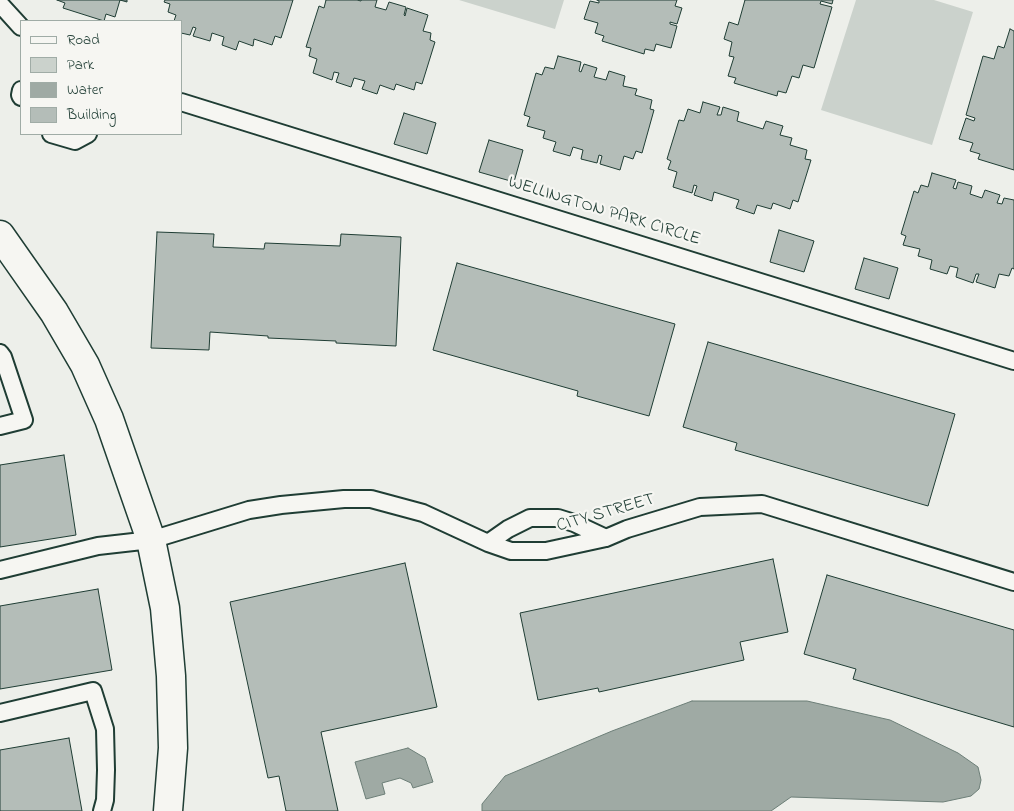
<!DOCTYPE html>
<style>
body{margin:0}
#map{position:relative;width:1014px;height:811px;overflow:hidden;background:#edefea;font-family:"Indie Flower",sans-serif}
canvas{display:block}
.legend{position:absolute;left:20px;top:20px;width:162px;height:115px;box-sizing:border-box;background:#f6f6f2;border:1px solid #a0aca6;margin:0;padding:6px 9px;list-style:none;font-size:15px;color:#1f3d34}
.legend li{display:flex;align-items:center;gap:10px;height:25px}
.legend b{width:25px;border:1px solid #a0aca6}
</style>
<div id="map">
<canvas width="1014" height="811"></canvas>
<ul class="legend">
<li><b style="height:6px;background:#f6f6f2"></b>Road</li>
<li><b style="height:14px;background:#cbd2cc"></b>Park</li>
<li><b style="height:14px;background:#9faaa4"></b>Water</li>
<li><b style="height:14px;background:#b4bdb8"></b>Building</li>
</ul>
</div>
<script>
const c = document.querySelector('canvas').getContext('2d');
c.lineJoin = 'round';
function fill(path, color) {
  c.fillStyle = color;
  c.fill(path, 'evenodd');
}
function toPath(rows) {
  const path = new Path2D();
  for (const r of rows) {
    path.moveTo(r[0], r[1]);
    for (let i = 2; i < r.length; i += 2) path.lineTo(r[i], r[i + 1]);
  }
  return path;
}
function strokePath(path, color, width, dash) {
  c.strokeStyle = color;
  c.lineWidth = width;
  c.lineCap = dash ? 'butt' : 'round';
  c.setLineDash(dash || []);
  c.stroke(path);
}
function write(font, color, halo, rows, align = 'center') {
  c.font = font + ' "Indie Flower",sans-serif';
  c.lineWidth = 4.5;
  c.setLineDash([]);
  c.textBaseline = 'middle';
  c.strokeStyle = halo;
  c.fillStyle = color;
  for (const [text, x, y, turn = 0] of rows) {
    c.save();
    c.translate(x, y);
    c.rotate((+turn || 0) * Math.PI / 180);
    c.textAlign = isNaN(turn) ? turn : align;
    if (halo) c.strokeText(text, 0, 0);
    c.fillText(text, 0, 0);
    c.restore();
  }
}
fill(toPath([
 [459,0,564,0,555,29],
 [856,0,934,0,973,12,932,145,821,110]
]), '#cbd2cc');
const water = toPath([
 [692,701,807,701,890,720,958,753,978,767,981,780,979,789,971,796,943,802,791,797,771,811,482,811,482,804,505,776,612,731,692,701],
 [408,748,425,758,433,782,413,788,411,783,400,778,382,783,385,794,366,799,355,762,408,748]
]);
fill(water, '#9faaa4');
strokePath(water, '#6c7e77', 1);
const building = toPath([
 [57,0,127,0,127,2,120,0,115,17,106,14,104,21,63,8,65,3,57,0],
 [165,0,293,0,281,38,275,36,272,45,254,39,253,46,239,41,236,50,222,45,224,37,212,33,210,41,193,36,196,28,193,27,190,35,181,33,181,21,174,21,176,15,168,12,170,4,164,2,165,0],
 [326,0,357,0,361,1,361,0,377,0,375,7,386,10,389,2,406,7,404,15,405,16,407,8,428,15,423,31,431,33,430,40,435,42,422,84,416,82,414,90,396,84,394,90,380,85,377,94,362,89,365,81,354,78,351,87,336,82,339,73,334,72,332,80,313,73,317,59,309,56,311,48,306,47,319,6,324,8,326,0],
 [597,0,677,0,675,6,682,8,677,24,670,22,670,24,677,26,671,48,656,44,654,51,645,49,644,54,602,41,604,36,595,33,598,23,584,19,590,1,599,3,599,1,597,0],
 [745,0,833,0,832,4,821,1,820,4,832,7,814,68,803,65,799,78,792,76,786,93,778,91,777,96,734,83,736,78,728,76,734,57,729,56,732,42,724,39,729,22,738,25,745,0],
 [1010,29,1014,31,1014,170,978,159,980,154,970,151,973,143,959,139,966,118,974,121,975,118,966,115,983,56,994,59,998,46,1004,48,1010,29],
 [558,56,581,62,579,71,581,72,584,64,597,68,594,77,606,80,609,71,625,76,623,86,637,89,635,95,652,100,650,109,654,110,642,153,636,151,633,159,624,156,620,170,600,164,602,156,599,155,597,163,581,159,583,150,573,147,570,156,553,151,556,142,543,138,545,131,527,126,530,117,524,115,536,73,542,75,545,67,554,69,558,56],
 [703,102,720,107,717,115,721,115,723,107,739,112,737,121,763,129,766,121,783,126,780,135,792,138,790,145,807,150,805,159,811,160,798,202,793,200,790,209,773,203,771,209,757,205,754,214,736,208,739,200,714,192,712,201,694,195,697,186,694,185,692,193,673,187,677,172,668,169,671,161,667,159,679,120,684,121,688,109,700,113,703,102],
 [404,113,436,123,427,154,394,144,404,113],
 [489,140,523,150,514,182,479,172,489,140],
 [932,173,956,180,953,188,956,189,958,182,972,186,970,194,982,198,985,190,1000,195,997,203,1002,204,1004,198,1014,200,1014,269,1012,268,1009,276,999,274,995,288,976,282,979,274,976,274,973,283,956,277,958,268,950,266,947,274,930,269,932,260,918,256,920,249,903,245,906,236,901,234,914,191,918,193,921,185,928,187,932,173],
 [779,230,814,241,804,272,770,262,779,230],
 [157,232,214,234,213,247,264,249,265,243,340,246,341,234,401,237,396,346,336,343,336,341,268,338,268,336,210,332,209,350,151,348,157,232],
 [864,258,898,268,889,299,855,289,864,258],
 [457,263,675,324,649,416,577,396,578,391,433,350,457,263],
 [708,342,955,414,928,506,735,450,737,443,683,427,708,342],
 [64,455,76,535,0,547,0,465,64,455],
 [773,559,788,632,740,642,744,660,599,692,598,688,538,700,520,613,773,559],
 [405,563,437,707,321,732,338,811,286,811,279,776,268,778,230,602,405,563],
 [827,575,1014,630,1014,727,853,679,856,669,804,654,827,575],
 [98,589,112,670,0,689,0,606,98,589],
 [69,738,82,811,0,811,0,750,69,738]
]);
fill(building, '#b4bdb8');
strokePath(building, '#1f3d34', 1);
const service = toPath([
 [0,4,21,27],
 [21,90,20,95,21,97],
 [181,102,1014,361],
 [51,134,75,141,88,134],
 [0,353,3,357,24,420,0,426],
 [488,543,508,529,530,518,558,518,574,523,606,538],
 [0,570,98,546,151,540,249,510,281,505,344,499,371,499,423,513,488,543,511,551,546,551,606,538,627,529,700,507,762,504,1014,582],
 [0,713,93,691,105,729,106,770,105,800,102,811]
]);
const minor = toPath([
 [0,235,54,312,85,365,109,419,151,540,165,608,171,676,173,748,168,811]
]);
strokePath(service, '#1f3d34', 20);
strokePath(minor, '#1f3d34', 31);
strokePath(service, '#f6f6f2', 16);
strokePath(minor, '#f6f6f2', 28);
write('18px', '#1f3d34', '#f6f6f2', [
 ["WELLINGTON PARK CIRCLE",604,212,17],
 ["CITY STREET",606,514,-16]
]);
</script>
